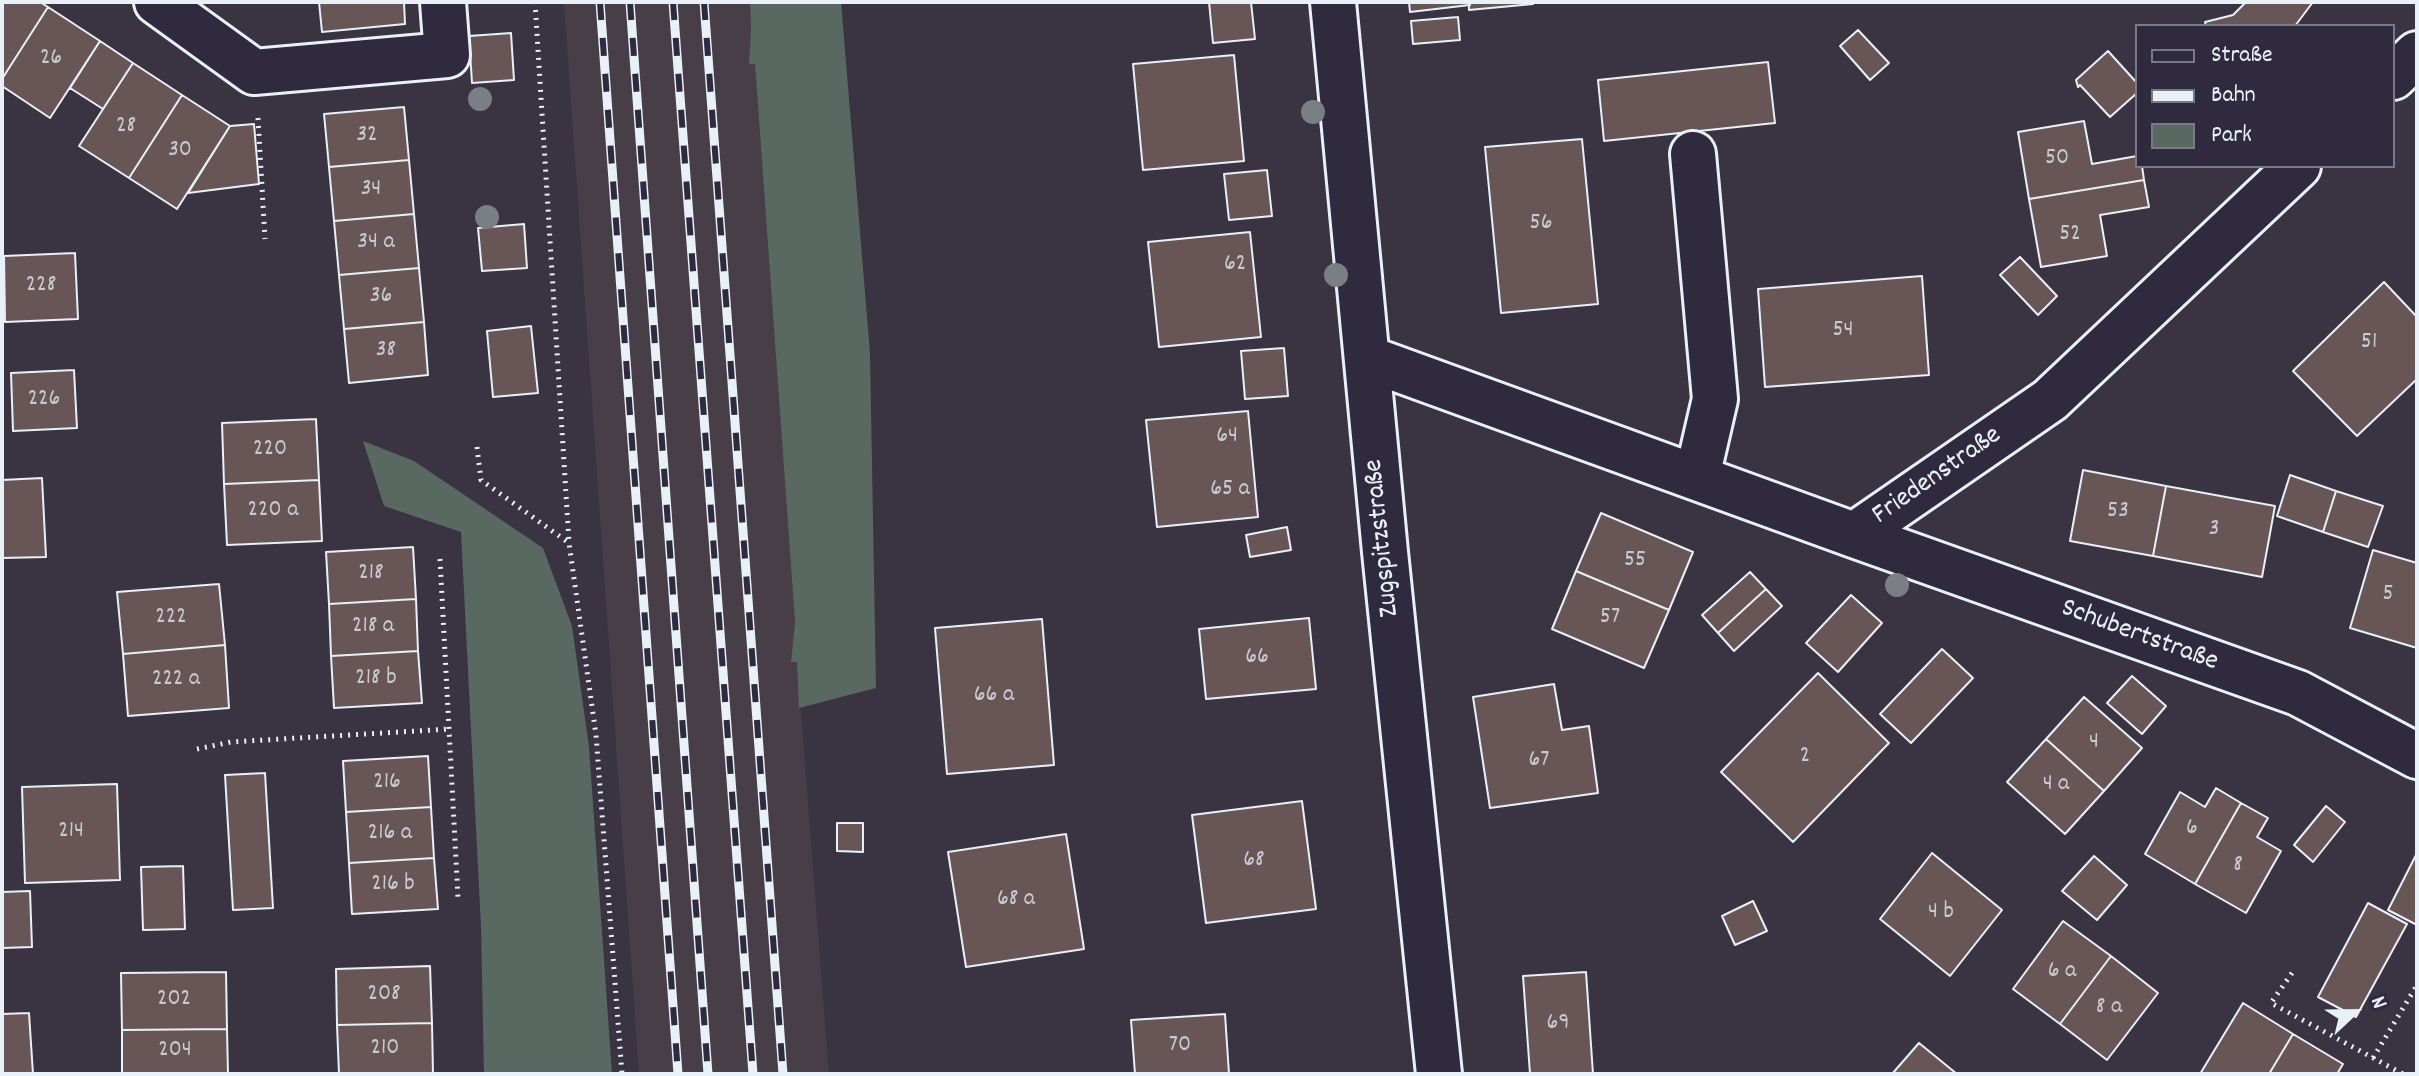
<!DOCTYPE html>
<meta charset="utf-8">
<style>
body{margin:0}
#map{position:relative;width:2419px;height:1076px;overflow:hidden;background:#3a3342;font-family:Dekko,sans-serif}
canvas{display:block}
.frame{position:absolute;inset:0;border:4px solid #e8f1f8;pointer-events:none}
.legend{position:absolute;left:2135px;top:24px;width:260px;height:144px;box-sizing:border-box;background:#2f2a3d;border:2px solid #797a88;margin:0;padding:10px 14px;list-style:none;font-size:24px;color:#e8f1f8}
.legend li{display:flex;align-items:center;gap:16px;height:40px}
.legend b{width:40px;border:2px solid #797a88}
.north{position:absolute;left:2315px;top:972px;width:80px;height:80px;-webkit-text-stroke:6px #2f2a3d;paint-order:stroke;rotate:68deg;font-size:22px;font-weight:700;line-height:32px;text-align:center;color:#e8f1f8}
.north::after{content:'';display:block;margin:auto;width:28px;height:36px;background:#e8f1f8;clip-path:polygon(50% 0,100% 100%,50% 72%,0 100%)}
</style>
<div id="map">
<canvas width="2419" height="1076"></canvas>
<div class="frame"></div>
<ul class="legend">
<li><b style="height:10px;background:#2f2a3d"></b>Straße</li>
<li><b style="height:10px;background:#e8f1f8"></b>Bahn</li>
<li><b style="height:22px;background:#596961"></b>Park</li>
</ul>
<div class="north">N</div>
</div>
<script>
const c = document.querySelector('canvas').getContext('2d');
c.lineJoin = 'round';
function fill(path, color) {
  c.fillStyle = color;
  c.fill(path, 'evenodd');
}
function toPath(rows) {
  const path = new Path2D();
  for (const r of rows) {
    path.moveTo(r[0], r[1]);
    for (let i = 2; i < r.length; i += 2) path.lineTo(r[i], r[i + 1]);
  }
  return path;
}
function strokePath(path, color, width, dash) {
  c.strokeStyle = color;
  c.lineWidth = width;
  c.lineCap = dash ? 'butt' : 'round';
  c.setLineDash(dash || []);
  c.stroke(path);
}
function write(font, color, halo, rows, align = 'center') {
  c.font = font + ' Dekko,sans-serif';
  c.lineWidth = 6;
  c.setLineDash([]);
  c.textBaseline = 'middle';
  c.strokeStyle = halo;
  c.fillStyle = color;
  for (const [text, x, y, turn = 0] of rows) {
    c.save();
    c.translate(x, y);
    c.rotate((+turn || 0) * Math.PI / 180);
    c.textAlign = isNaN(turn) ? turn : align;
    if (halo) c.strokeText(text, 0, 0);
    c.fillText(text, 0, 0);
    c.restore();
  }
}
fill(toPath([
 [564,2,750,2,751,28,749,64,755,64,795,622,791,662,797,662,829,1074,639,1074]
]), '#483e48');
fill(toPath([
 [750,2,841,2,870,353,876,688,799,708,797,662,791,662,795,622,755,64,749,64,751,28],
 [363,441,414,461,543,548,572,626,589,747,612,1074,484,1074,481,927,461,532,384,506]
]), '#596961');
const building = toPath([
 [2,2,40,2,48,7,2,79,2,2],
 [319,2,404,2,405,24,322,32,319,2],
 [1209,2,1251,2,1255,39,1213,43,1209,2],
 [1409,2,1469,2,1470,5,1410,12,1409,2],
 [1469,2,1533,2,1533,4,1469,10,1469,2],
 [2246,2,2313,2,2295,26,2206,26,2205,22,2233,15,2246,2],
 [48,7,100,41,50,118,2,86,2,79,48,7],
 [1458,17,1460,40,1413,44,1411,21,1458,17],
 [1858,30,1889,63,1870,80,1840,46,1858,30],
 [511,33,514,80,472,83,469,36,511,33],
 [100,41,133,63,103,109,70,88,100,41],
 [2108,51,2137,83,2137,93,2110,117,2080,85,2078,87,2076,80,2108,51],
 [1234,55,1244,161,1143,170,1133,64,1234,55],
 [1768,62,1775,123,1604,141,1598,80,1768,62],
 [133,63,182,95,129,178,79,146,133,63],
 [182,95,230,126,177,209,129,178,182,95],
 [404,107,409,160,329,167,324,114,404,107],
 [2084,121,2092,164,2137,156,2137,166,2142,166,2144,180,2029,199,2018,132,2084,121],
 [254,124,259,184,188,193,230,126,254,124],
 [1582,139,1598,304,1501,313,1485,147,1582,139],
 [409,160,414,214,334,221,329,167,409,160],
 [1267,170,1272,216,1229,220,1224,174,1267,170],
 [2144,180,2149,207,2100,215,2107,256,2041,267,2029,199,2144,180],
 [414,214,419,268,339,275,334,221,414,214],
 [524,224,527,268,482,271,478,228,524,224],
 [1250,232,1261,337,1159,347,1148,242,1250,232],
 [75,253,78,319,5,322,4,256,75,253],
 [2020,257,2057,296,2038,315,2000,275,2020,257],
 [419,268,424,322,344,329,339,275,419,268],
 [1922,276,1929,375,1765,387,1758,289,1922,276],
 [2384,282,2417,317,2417,379,2357,436,2293,371,2384,282],
 [424,322,428,375,349,383,344,329,424,322],
 [531,326,538,393,493,397,487,331,531,326],
 [1284,348,1288,396,1245,399,1241,351,1284,348],
 [74,370,77,428,13,431,11,373,74,370],
 [1248,411,1258,517,1157,527,1146,420,1248,411],
 [316,419,319,480,224,484,222,423,316,419],
 [2083,470,2166,486,2153,556,2070,541,2083,470],
 [2290,475,2336,491,2323,532,2277,516,2290,475],
 [42,478,46,557,2,558,2,480,42,478],
 [319,480,322,541,227,545,224,484,319,480],
 [2166,486,2275,506,2262,577,2153,556,2166,486],
 [2336,491,2383,506,2368,547,2323,532,2336,491],
 [1601,513,1693,552,1669,610,1576,571,1601,513],
 [1287,527,1291,550,1250,557,1246,535,1287,527],
 [413,547,416,599,329,604,326,552,413,547],
 [2373,550,2417,563,2417,648,2350,628,2373,550],
 [1576,571,1669,610,1644,668,1552,629,1576,571],
 [1750,572,1766,589,1718,633,1702,615,1750,572],
 [219,584,225,645,123,654,117,592,219,584],
 [1766,589,1782,606,1734,651,1718,633,1766,589],
 [1851,595,1882,623,1838,672,1806,643,1851,595],
 [416,599,418,651,331,656,329,604,416,599],
 [1309,618,1316,689,1206,699,1199,629,1309,618],
 [1042,619,1054,765,947,774,935,628,1042,619],
 [225,645,229,708,128,716,123,654,225,645],
 [1942,649,1973,678,1911,743,1880,714,1942,649],
 [418,651,422,703,334,708,331,656,418,651],
 [1818,673,1889,743,1793,842,1721,772,1818,673],
 [2132,676,2166,706,2142,734,2107,703,2132,676],
 [1554,684,1562,730,1589,726,1598,793,1490,808,1473,697,1554,684],
 [2084,697,2142,748,2104,791,2046,739,2084,697],
 [2046,739,2104,791,2065,834,2007,782,2046,739],
 [428,756,431,807,346,812,343,761,428,756],
 [265,773,273,908,233,910,225,775,265,773],
 [117,784,120,880,25,883,22,787,117,784],
 [2216,788,2241,803,2195,884,2145,854,2180,792,2205,807,2216,788],
 [1302,801,1316,909,1206,923,1192,815,1302,801],
 [2241,803,2268,818,2257,837,2281,851,2246,913,2195,884,2241,803],
 [2326,806,2345,822,2313,862,2294,845,2326,806],
 [431,807,434,858,349,863,346,812,431,807],
 [837,823,863,823,863,852,837,851,837,823],
 [1066,834,1084,949,966,967,948,852,1066,834],
 [1932,853,2002,910,1950,976,1880,919,1932,853],
 [2417,853,2417,925,2388,910,2417,853],
 [2094,856,2127,885,2097,920,2062,891,2094,856],
 [434,858,438,909,352,914,349,863,434,858],
 [183,866,185,929,143,930,141,867,183,866],
 [30,891,32,947,2,948,2,892,30,891],
 [1753,901,1767,931,1735,945,1722,916,1753,901],
 [2368,903,2407,924,2356,1017,2318,997,2368,903],
 [2063,921,2111,956,2060,1024,2013,989,2063,921],
 [2111,956,2158,993,2107,1060,2060,1024,2111,956],
 [430,966,432,1023,337,1025,336,969,430,966],
 [226,972,227,1029,122,1030,121,973,226,972],
 [1586,972,1593,1074,1530,1074,1523,976,1586,972],
 [2243,1003,2293,1034,2269,1074,2200,1074,2243,1003],
 [29,1013,33,1074,2,1074,2,1014,29,1013],
 [1225,1014,1229,1074,1135,1074,1131,1020,1225,1014],
 [432,1023,433,1074,339,1074,337,1025,432,1023],
 [227,1029,228,1074,122,1074,122,1030,227,1029],
 [2293,1034,2343,1064,2337,1074,2269,1074,2293,1034],
 [1919,1043,1957,1074,1892,1074,1919,1043]
]);
fill(building, '#685656');
strokePath(building, '#e8f1f8', 2);
const minor = toPath([
 [157,2,254,72,447,55,443,2],
 [1333,2,1385,552,1439,1074],
 [2393,77,2417,54],
 [1693,154,1715,399,1697,477],
 [1367,358,1854,535,2298,693,2417,756],
 [1854,535,2050,400,2298,166]
]);
strokePath(minor, '#e8f1f8', 50);
strokePath(toPath([
 [535,2,569,542],
 [258,118,265,239],
 [477,447,481,480,569,543,596,735,622,1074],
 [440,559,458,898],
 [197,749,231,742,450,729],
 [2292,973,2271,1003,2403,1074],
 [2373,1058,2417,985]
]), '#e8f1f8', 5, [2, 6]);
strokePath(minor, '#2f2a3d', 44);
const rail = toPath([
 [600,2,678,1074],
 [630,2,708,1074],
 [673,2,753,1074],
 [704,2,783,1074]
]);
strokePath(rail, '#e8f1f8', 9);
strokePath(rail, '#2f2a3d', 6, [18]);
c.fillStyle = '#7a7e85';
for (const [x, y] of [
 [480,99],
 [1313,112],
 [487,217],
 [1336,275],
 [1897,585]
]) {
  c.beginPath();
  c.arc(x, y, 12, 0, 2 * Math.PI);
  c.fill();
}
write('24px', '#c8cad0', null, [
 ["26",51,60],
 ["28",126,128],
 ["32",367,137],
 ["30",180,152],
 ["50",2057,160],
 ["34",371,191],
 ["56",1541,225],
 ["52",2070,236],
 ["34 a",376,244],
 ["62",1235,266],
 ["228",41,287],
 ["36",381,298],
 ["54",1843,332],
 ["51",2369,344],
 ["38",386,352],
 ["226",44,401],
 ["64",1227,438],
 ["220",270,451],
 ["65 a",1230,491],
 ["220 a",273,512],
 ["53",2118,513],
 ["3",2214,531],
 ["55",1635,562],
 ["218",371,575],
 ["5",2388,596],
 ["222",171,619],
 ["57",1610,619],
 ["218 a",373,628],
 ["66",1257,659],
 ["218 b",376,680],
 ["222 a",176,681],
 ["66 a",994,697],
 ["4",2094,744],
 ["2",1805,758],
 ["67",1539,762],
 ["216",387,784],
 ["4 a",2056,786],
 ["6",2192,830],
 ["214",71,833],
 ["216 a",390,835],
 ["68",1254,862],
 ["8",2238,867],
 ["216 b",393,886],
 ["68 a",1016,901],
 ["4 b",1941,914],
 ["6 a",2062,973],
 ["208",384,996],
 ["202",174,1001],
 ["8 a",2109,1009],
 ["69",1558,1025],
 ["70",1180,1047],
 ["210",385,1050],
 ["204",175,1052]
]);
write('28px', '#e8f1f8', '#2f2a3d', [
 ["Friedenstraße",1938,477,-35],
 ["Zugspitzstraße",1384,538,-96],
 ["Schubertstraße",2139,637,20]
]);
</script>
